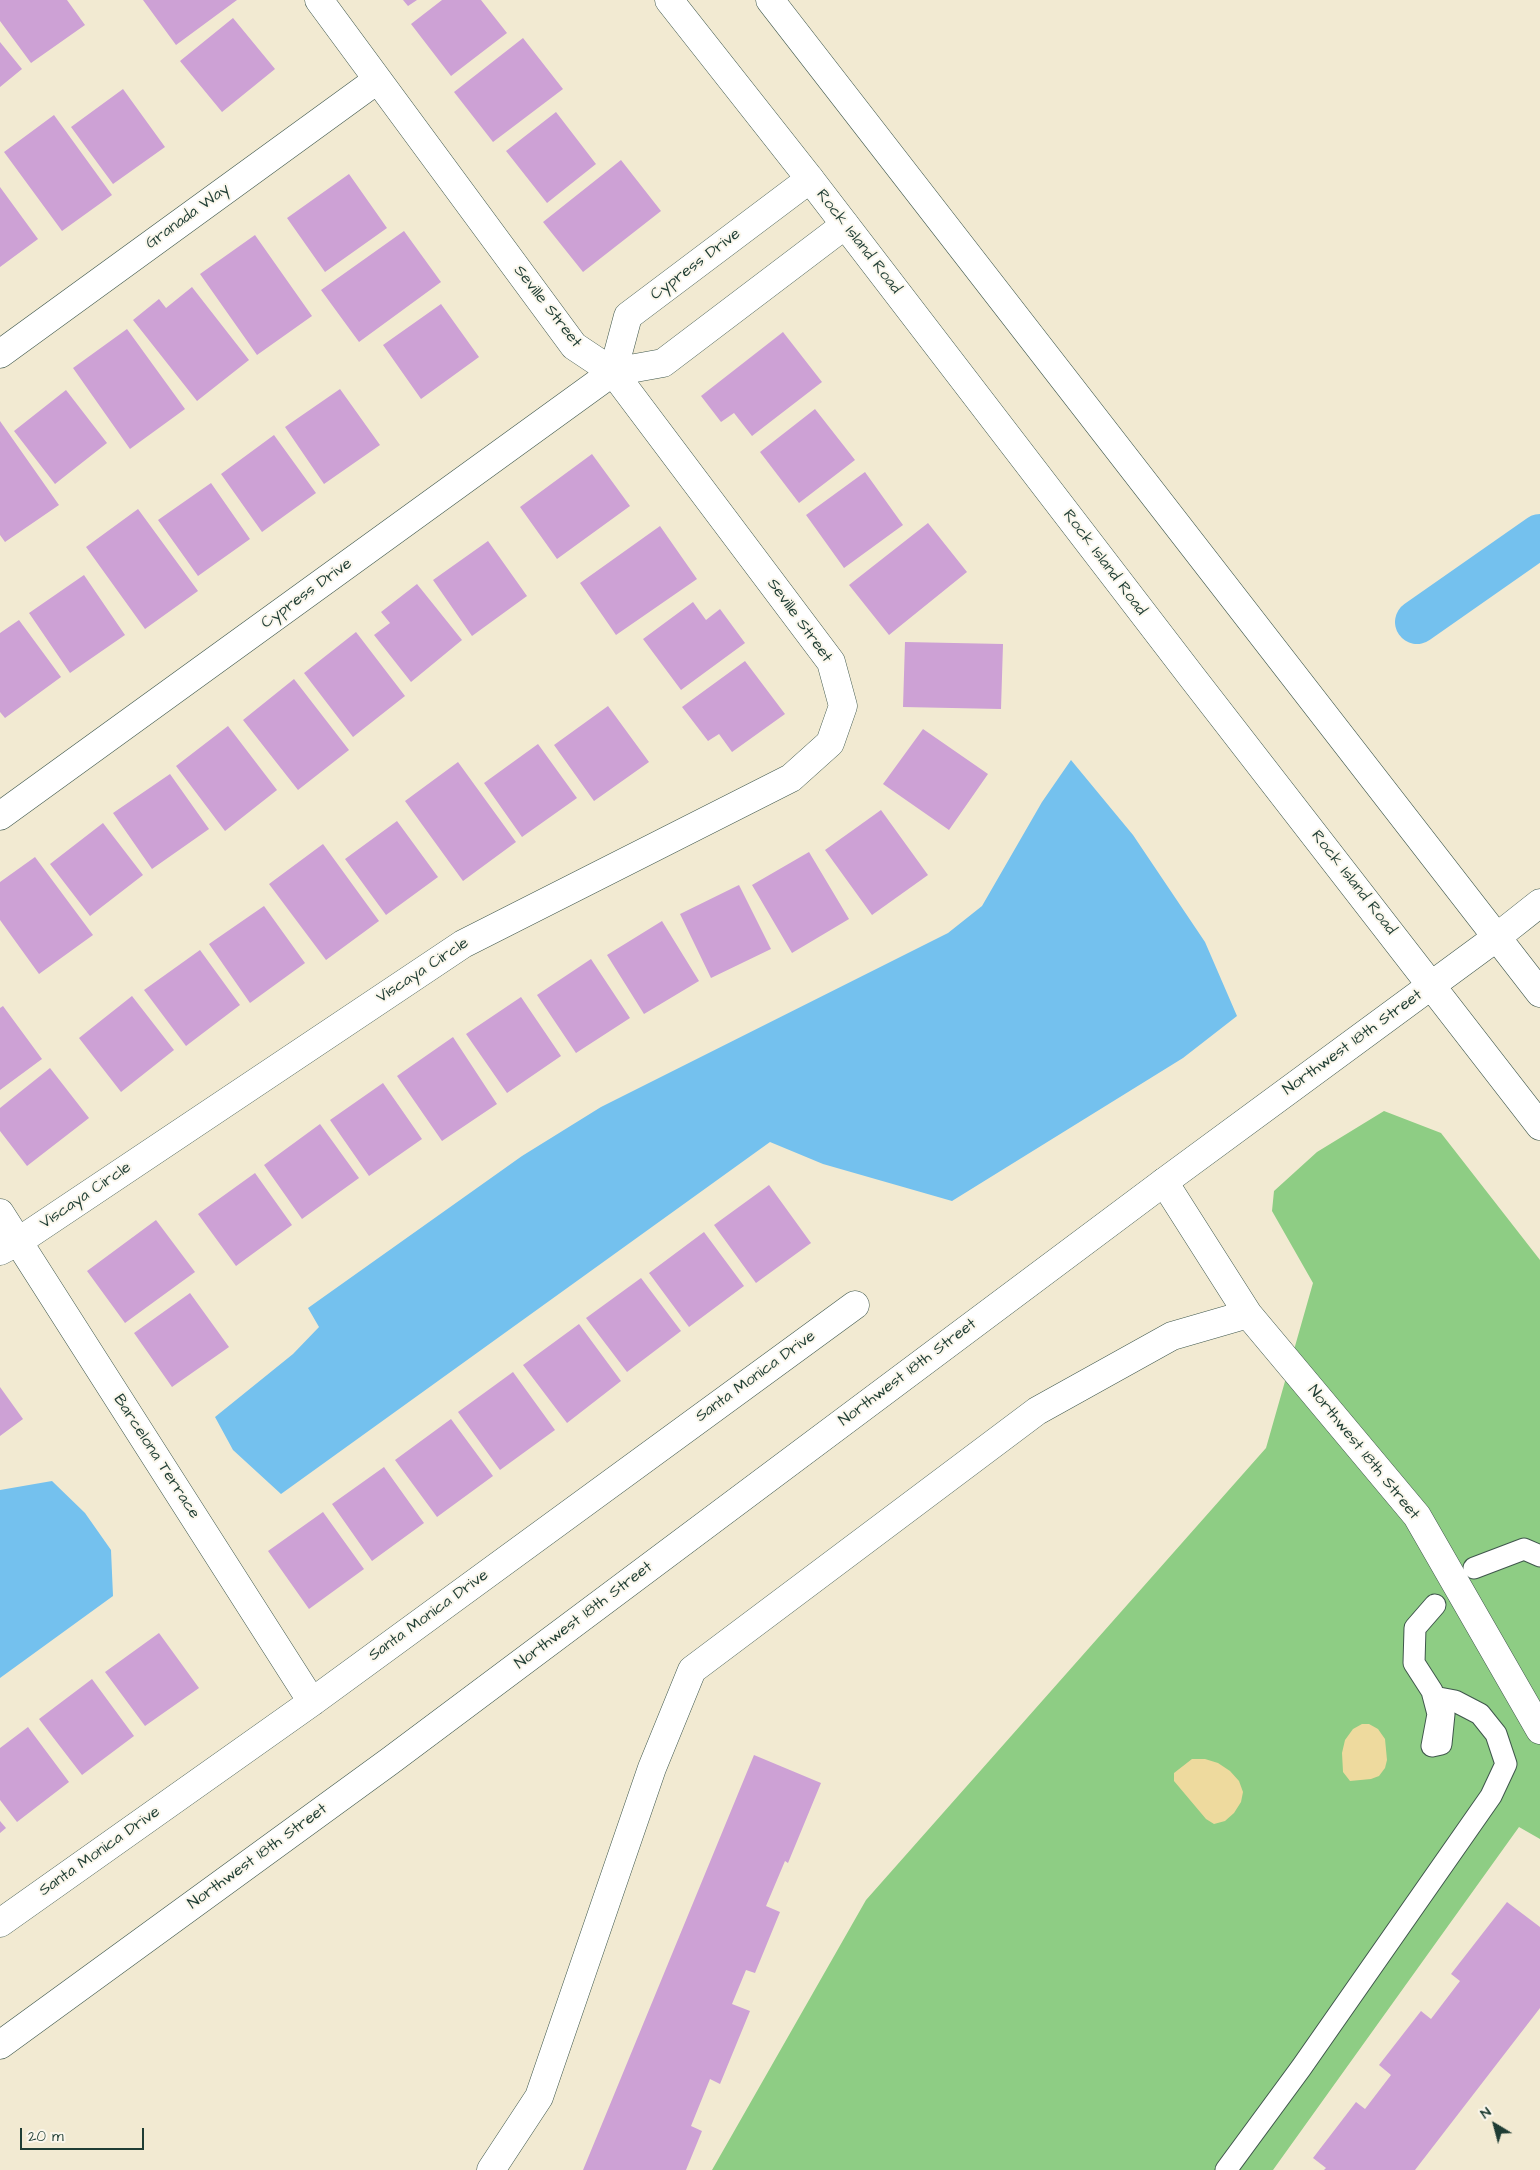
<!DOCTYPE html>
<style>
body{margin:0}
#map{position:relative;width:1540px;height:2170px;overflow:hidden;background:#f2ead2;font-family:"Architects Daughter",sans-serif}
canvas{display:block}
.north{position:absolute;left:1470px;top:2100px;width:50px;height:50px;-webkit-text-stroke:4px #fbf7ec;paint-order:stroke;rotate:323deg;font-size:14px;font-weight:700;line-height:20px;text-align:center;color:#1f3d34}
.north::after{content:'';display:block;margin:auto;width:18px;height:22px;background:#1f3d34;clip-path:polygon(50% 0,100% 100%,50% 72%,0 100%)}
.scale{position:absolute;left:20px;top:2128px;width:124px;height:22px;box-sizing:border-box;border:2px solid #1f3d34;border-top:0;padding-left:6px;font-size:15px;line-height:18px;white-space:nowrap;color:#1f3d34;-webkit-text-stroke:4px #fbf7ec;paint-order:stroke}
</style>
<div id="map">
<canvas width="1540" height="2170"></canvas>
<div class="north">N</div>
<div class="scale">20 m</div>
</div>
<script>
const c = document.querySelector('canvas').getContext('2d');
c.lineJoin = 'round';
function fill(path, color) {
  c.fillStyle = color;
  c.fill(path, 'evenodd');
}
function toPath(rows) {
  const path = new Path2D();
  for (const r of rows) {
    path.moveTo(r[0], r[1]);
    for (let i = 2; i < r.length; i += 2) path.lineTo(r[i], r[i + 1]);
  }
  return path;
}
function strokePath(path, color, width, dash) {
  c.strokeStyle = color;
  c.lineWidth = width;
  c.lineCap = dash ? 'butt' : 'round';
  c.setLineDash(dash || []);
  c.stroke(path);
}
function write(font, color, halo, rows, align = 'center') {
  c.font = font + ' "Architects Daughter",sans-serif';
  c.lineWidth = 4;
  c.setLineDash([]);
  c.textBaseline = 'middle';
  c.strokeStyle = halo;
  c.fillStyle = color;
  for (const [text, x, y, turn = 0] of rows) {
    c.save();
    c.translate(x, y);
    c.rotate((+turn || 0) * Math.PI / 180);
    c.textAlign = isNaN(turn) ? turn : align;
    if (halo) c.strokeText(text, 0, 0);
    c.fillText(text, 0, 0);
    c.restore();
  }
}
fill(toPath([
 [1384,1111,1441,1133,1540,1260,1540,1839,1519,1827,1273,2170,712,2170,866,1900,1266,1448,1313,1283,1272,1211,1274,1191,1317,1152]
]), '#8ecd84');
fill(toPath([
 [1362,1724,1369,1724,1378,1729,1385,1739,1387,1760,1385,1768,1379,1776,1371,1779,1350,1781,1343,1772,1342,1753,1345,1740,1353,1729],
 [1192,1759,1205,1759,1218,1763,1230,1771,1239,1781,1243,1792,1241,1802,1234,1813,1225,1821,1214,1824,1206,1819,1174,1781,1174,1773]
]), '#eeda9e');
fill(toPath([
 [1071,760,1133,835,1205,942,1237,1016,1183,1058,952,1201,823,1164,770,1142,281,1494,233,1450,215,1417,293,1354,319,1327,308,1308,522,1156,601,1107,948,933,982,906,1042,802],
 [52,1481,85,1513,111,1550,113,1596,0,1678,0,1490]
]), '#74c1ee');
strokePath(toPath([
 [1417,622,1540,536]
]), '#74c1ee', 44);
fill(toPath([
 [0,0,67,0,85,25,31,63,0,21],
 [143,0,237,0,176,45],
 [403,0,417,0,408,6],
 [442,0,481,0,507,33,451,76,411,24],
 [233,18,275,69,222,112,180,61],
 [523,38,563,89,493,142,454,92],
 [0,42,22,69,0,87],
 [123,89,165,147,113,184,71,127],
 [556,112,596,164,547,203,506,151],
 [54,115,112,195,62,231,4,152],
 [621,160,661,211,583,272,543,222],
 [349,174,387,228,325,272,287,218],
 [0,187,38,239,0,267],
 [404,231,441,282,359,342,321,290],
 [255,235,312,316,257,355,200,274],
 [192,287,249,360,197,401,133,320,159,299,166,308],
 [441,304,479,357,421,399,383,345],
 [127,329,185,409,130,449,73,368],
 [783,332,822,382,752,436,734,413,721,422,701,396],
 [340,389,380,445,324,484,285,427],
 [66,390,107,443,55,484,14,431],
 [815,409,855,460,799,503,760,452],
 [0,421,59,505,5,542,0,535],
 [274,435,316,493,262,532,221,474],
 [592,454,630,506,557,559,520,507],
 [865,472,903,525,844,568,806,515],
 [211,483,250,539,198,576,158,520],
 [138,509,198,591,145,629,86,547],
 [928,523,967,572,889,635,849,585],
 [660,526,697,579,616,635,580,583],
 [488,541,527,596,472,636,433,580],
 [84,575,125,635,70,673,29,613],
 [417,584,462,640,411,682,374,635,390,623,381,612],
 [693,602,706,620,720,609,745,643,681,690,643,639],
 [19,620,61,677,5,718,0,712,0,633],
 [356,632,405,696,353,737,304,673],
 [905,642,1003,644,1001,709,903,707],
 [745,661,785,714,732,752,719,734,708,741,682,707],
 [294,679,349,750,298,790,243,720],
 [608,706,649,762,594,801,554,745],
 [228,726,277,790,225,831,176,766],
 [923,729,988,774,949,830,883,784],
 [538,744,577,798,522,837,484,783],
 [458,762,516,842,463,881,405,801],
 [170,774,209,829,152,869,113,813],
 [881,810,928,875,872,915,825,850],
 [397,821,438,877,386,915,345,859],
 [103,823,143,875,90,916,50,864],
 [323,844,379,921,326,960,269,884],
 [809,852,849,919,792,953,752,885],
 [35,857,93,935,39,974,0,920,0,882],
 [739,885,771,949,711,978,680,914],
 [264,906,305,963,250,1003,209,944],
 [662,921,699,981,644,1014,607,955],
 [200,950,240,1005,186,1046,144,990],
 [591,959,630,1018,576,1053,537,995],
 [132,996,174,1050,121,1092,79,1038],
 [521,997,561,1056,507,1093,466,1034],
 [3,1006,42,1059,0,1090,0,1008],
 [453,1037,497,1104,442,1141,397,1076],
 [50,1068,89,1118,27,1166,0,1131,0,1108],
 [383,1083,422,1139,369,1176,330,1120],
 [320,1124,359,1178,302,1219,264,1165],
 [255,1173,292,1225,236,1266,198,1214],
 [769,1185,811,1243,756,1283,714,1225],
 [156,1220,195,1272,125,1323,87,1271],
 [704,1232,744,1286,689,1327,649,1273],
 [641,1278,681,1331,627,1372,586,1318],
 [190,1293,229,1347,172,1387,134,1333],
 [579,1324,621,1381,567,1423,523,1365],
 [513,1372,555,1430,500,1470,458,1412],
 [0,1387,23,1419,0,1436],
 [451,1419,493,1476,437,1517,395,1460],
 [384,1467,424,1523,372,1561,332,1504],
 [323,1512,364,1569,309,1609,268,1551],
 [159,1633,199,1688,145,1726,105,1672],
 [92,1679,134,1736,82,1775,39,1719],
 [28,1727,69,1782,17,1822,0,1800,0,1748],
 [754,1755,821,1783,788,1863,785,1861,766,1906,780,1912,755,1973,746,1970,732,2004,750,2011,720,2084,710,2079,691,2126,702,2131,686,2170,583,2170],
 [0,1821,6,1828,0,1833],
 [1507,1902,1540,1927,1540,2008,1415,2170,1324,2170,1326,2168,1313,2158,1356,2102,1365,2109,1391,2075,1379,2065,1421,2011,1431,2019,1460,1981,1451,1974]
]), '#cda1d5');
const lane = toPath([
 [1474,1568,1524,1549,1540,1556],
 [1226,2170,1301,2068,1491,1796,1506,1764,1496,1734,1480,1714,1455,1701,1439,1698,1444,1714,1441,1744,1432,1746,1438,1714,1432,1691,1414,1663,1415,1628,1435,1605]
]);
const street = toPath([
 [0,354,377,80],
 [613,372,628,316,810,179],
 [0,816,613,372,663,363,845,225],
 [1497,937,1540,903],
 [1164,1182,1248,1314,1417,1516,1540,1730],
 [0,1213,312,1702],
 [0,1251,19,1241,463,944,791,778,830,743,843,706,831,662,613,372,574,346,319,0],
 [0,1923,312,1702,855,1305],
 [491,2170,539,2097,652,1768,692,1670,1037,1411,1172,1336,1248,1314]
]);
const secondary = toPath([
 [669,0,810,179,1192,677,1540,1126],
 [770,0,1540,993],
 [0,2045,390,1761,1164,1182,1497,937]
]);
strokePath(lane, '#3f574c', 23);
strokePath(street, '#3f574c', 29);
strokePath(secondary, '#3f574c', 29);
strokePath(lane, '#fff', 21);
strokePath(street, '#fff', 28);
strokePath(secondary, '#fff', 28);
write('16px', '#1f3d34', '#fbf7ec', [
 ["Granada Way",188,217,-36],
 ["Rock Island Road",858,242,52],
 ["Cypress Drive",696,265,-37],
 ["Seville Street",547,307,52],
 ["Rock Island Road",1104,563,53],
 ["Cypress Drive",307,594,-36],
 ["Seville Street",799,621,54],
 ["Rock Island Road",1353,883,52],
 ["Viscaya Circle",423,971,-33],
 ["Northwest 18th Street",1353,1043,-36],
 ["Viscaya Circle",86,1196,-34],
 ["Northwest 18th Street",908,1373,-37],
 ["Santa Monica Drive",756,1377,-36],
 ["Northwest 18th Street",1363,1453,51],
 ["Barcelona Terrace",156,1457,57],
 ["Santa Monica Drive",429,1616,-36],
 ["Northwest 18th Street",584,1616,-37],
 ["Santa Monica Drive",100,1852,-35],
 ["Northwest 18th Street",258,1857,-36]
]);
</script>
